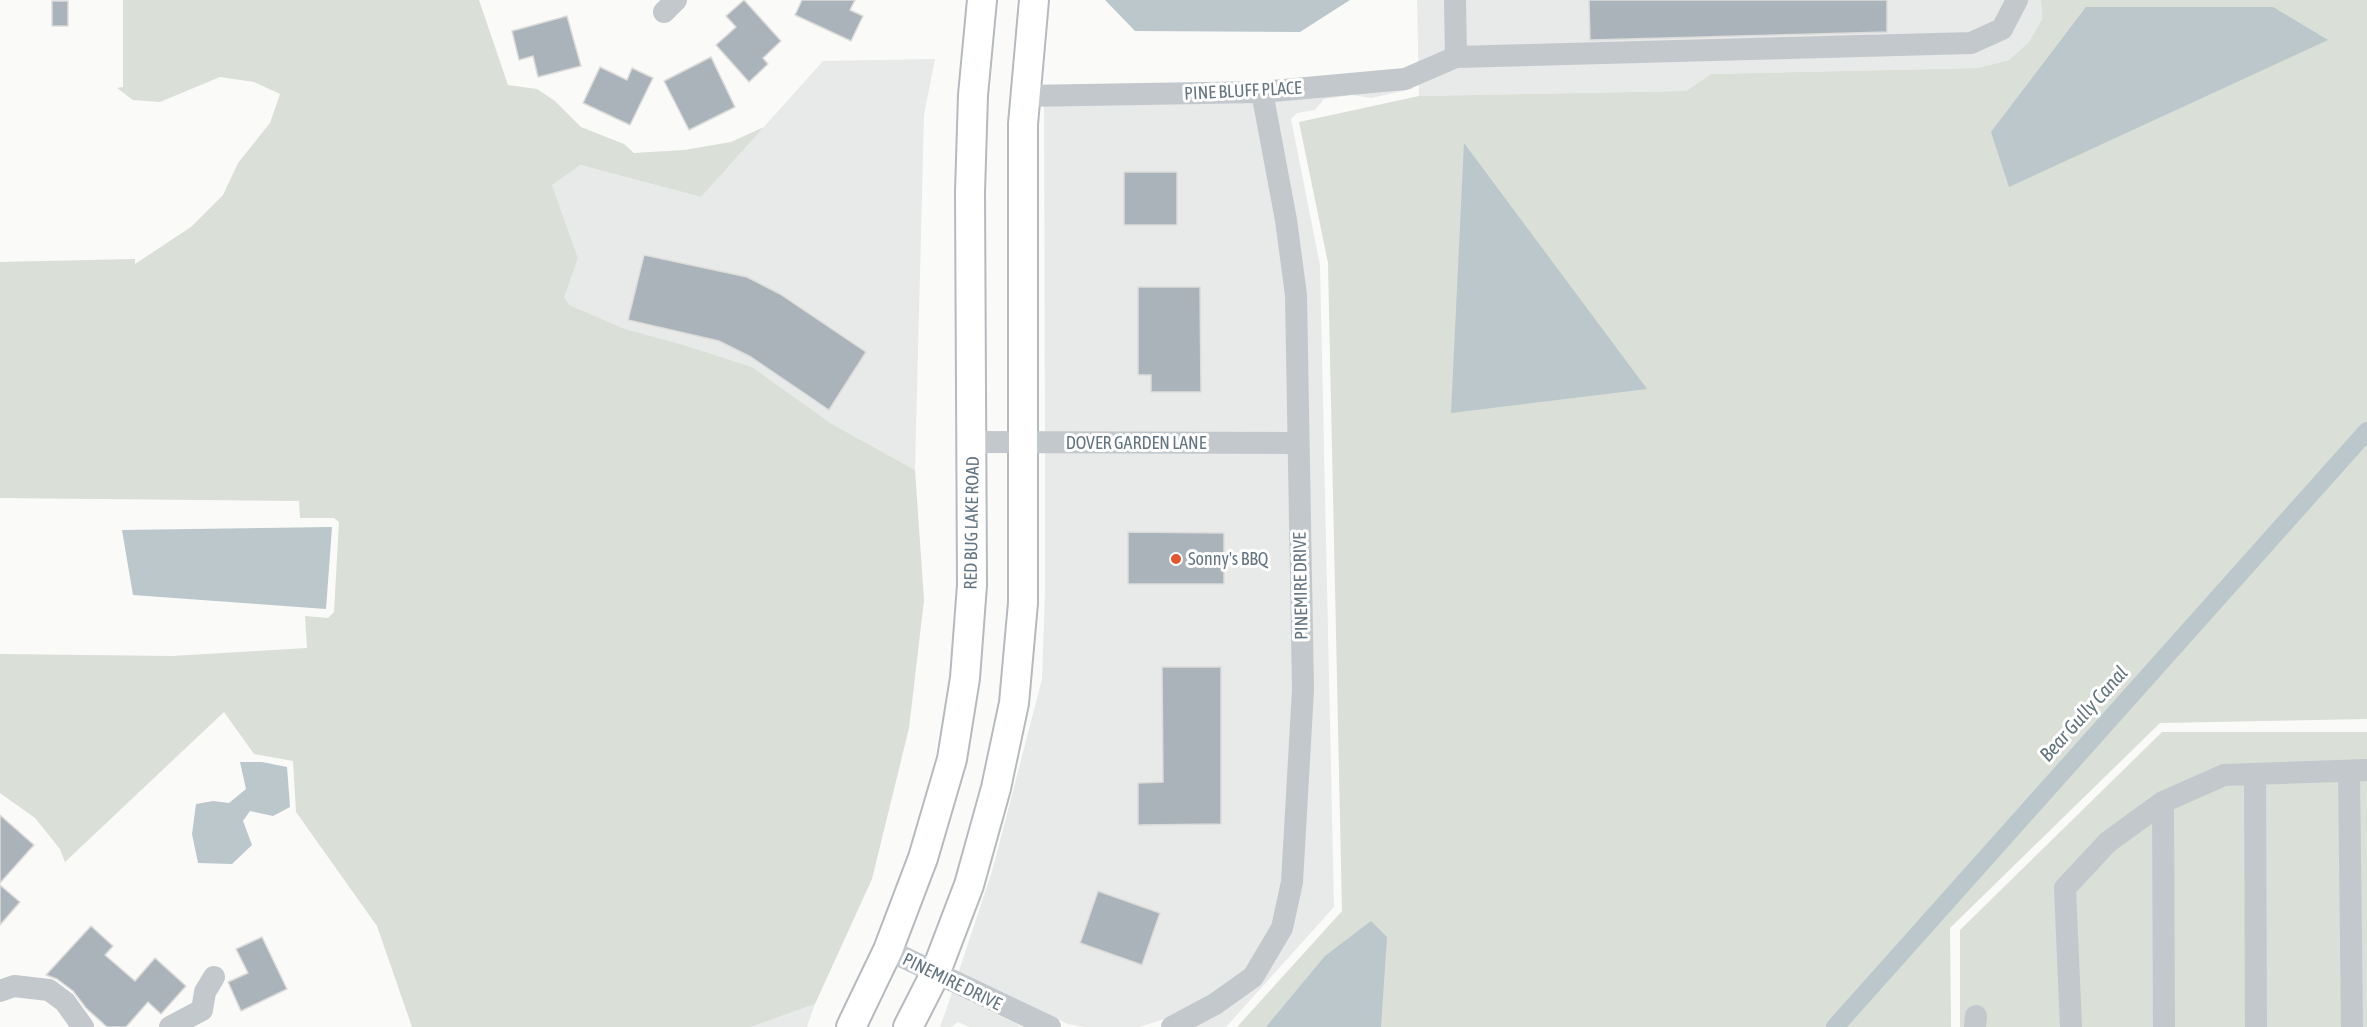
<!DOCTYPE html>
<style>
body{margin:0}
canvas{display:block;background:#fafaf8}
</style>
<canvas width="2367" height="1027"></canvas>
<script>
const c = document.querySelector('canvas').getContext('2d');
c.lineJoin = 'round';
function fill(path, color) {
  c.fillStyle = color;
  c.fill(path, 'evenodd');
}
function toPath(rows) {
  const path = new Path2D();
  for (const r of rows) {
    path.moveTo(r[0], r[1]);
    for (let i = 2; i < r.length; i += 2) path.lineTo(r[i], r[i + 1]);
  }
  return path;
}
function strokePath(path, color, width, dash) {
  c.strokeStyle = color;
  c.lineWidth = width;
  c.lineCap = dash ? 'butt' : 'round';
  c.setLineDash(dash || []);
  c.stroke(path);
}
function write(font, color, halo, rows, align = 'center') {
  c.font = font + ' "Asap Condensed",sans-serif';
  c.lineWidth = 6;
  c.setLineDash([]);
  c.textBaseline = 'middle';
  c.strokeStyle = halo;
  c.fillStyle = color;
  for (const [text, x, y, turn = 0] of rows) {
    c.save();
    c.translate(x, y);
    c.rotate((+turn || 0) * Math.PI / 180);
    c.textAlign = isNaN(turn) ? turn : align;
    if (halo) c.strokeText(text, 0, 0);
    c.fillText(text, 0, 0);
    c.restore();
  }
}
fill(toPath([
 [1417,0,2041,0,2042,19,2029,42,2009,60,1978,68,1711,74,1686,91,1419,96],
 [935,59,924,115,915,470,832,424,752,367,684,345,624,329,569,305,563,297,578,258,552,185,579,165,701,197,823,61],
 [1412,87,1412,89,1371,98,1352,95,1324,99,1315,110,1297,113,1291,119,1320,265,1334,907,1226,1027,1193,1027,1290,934,1312,691,1273,102],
 [1255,103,1277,221,1287,296,1289,433,1045,432,1044,106],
 [1045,452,1289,454,1294,690,1283,881,1274,924,1246,969,1211,995,1171,1017,1139,1027,1085,1027,1068,1024,958,974,993,868,1042,679,1045,592],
 [952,993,1019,1025,1023,1027,969,1027,958,1022,951,1027,940,1027],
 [815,1004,807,1027,751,1027]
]), '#e8e9e9');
fill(toPath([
 [123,0,479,0,508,85,537,89,555,101,581,127,624,144,634,153,684,150,731,142,764,127,701,197,580,165,552,185,578,258,564,297,569,305,625,329,684,345,752,367,832,424,915,470,924,600,909,728,872,879,815,1004,751,1027,412,1027,377,926,296,812,293,761,254,754,224,712,65,862,60,849,35,818,0,793,0,654,172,656,307,648,305,616,328,618,334,612,339,522,334,518,300,518,299,501,0,498,0,262,135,259,135,264,191,227,223,195,238,163,270,123,280,94,254,82,220,77,160,102,133,100,117,88,123,87],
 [2041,0,2367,0,2367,719,2160,723,1950,928,1951,1027,1237,1027,1342,911,1328,263,1299,122,1419,96,1686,91,1711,74,1978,68,2009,60,2029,42,2042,19],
 [2162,732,2367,732,2367,1027,1960,1027,1960,930]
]), '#dadfd7');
fill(toPath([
 [1105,0,1350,0,1300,32,1135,31],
 [2086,7,2273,7,2328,40,2009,187,1991,132],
 [1464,143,1647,389,1451,413],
 [332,527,326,609,133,595,122,530],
 [240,762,262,762,287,767,290,807,273,816,250,811,243,821,252,845,232,864,198,863,192,834,196,804,213,801,229,803,246,789],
 [1371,921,1387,937,1381,1027,1266,1027,1325,956]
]), '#bbc7cb');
strokePath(toPath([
 [1835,1027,2367,431]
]), '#bbc7cb', 18);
const building = toPath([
 [744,0,781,41,763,58,768,64,749,82,716,45,736,27,726,16,744,0],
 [802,0,855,0,850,10,863,16,851,41,795,15,802,0],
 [1589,0,1887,0,1887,32,1590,40,1589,0],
 [52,1,68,1,68,26,52,26,52,1],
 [567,16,581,66,538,77,533,56,519,60,512,31,567,16],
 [711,57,735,107,689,130,664,81,711,57],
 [600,67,627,80,632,68,653,78,630,125,583,103,600,67],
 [1124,172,1177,172,1177,225,1124,225,1124,172],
 [644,255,747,277,780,294,866,352,829,410,751,357,719,341,628,320,644,255],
 [1138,287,1200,287,1201,392,1151,392,1151,375,1138,375,1138,287],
 [1128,532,1224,533,1224,584,1128,584,1128,532],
 [1162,667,1221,667,1221,824,1138,825,1138,783,1163,782,1162,667],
 [0,815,34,845,0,883,0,815],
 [0,885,20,902,0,925,0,885],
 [1098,891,1160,913,1142,965,1080,943,1098,891],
 [91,926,113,946,105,955,135,981,155,958,186,986,161,1014,148,1002,126,1027,107,1027,86,1008,73,991,57,979,46,975,91,926],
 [262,937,287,989,241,1011,228,982,248,973,236,949,262,937]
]);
fill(building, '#aab3b9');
strokePath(building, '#dcdcda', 1.5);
const major = toPath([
 [851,1027,888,950,923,858,952,759,965,678,972,585,970,192,973,95,982,0],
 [908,1027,935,974,969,885,996,788,1014,703,1023,603,1023,124,1034,0]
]);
strokePath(major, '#b5babe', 32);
strokePath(toPath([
 [1455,0,1456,57],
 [664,12,676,0],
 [1024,96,1262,92,1405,79,1456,57,1971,43,2002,29,2017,0],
 [973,442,1298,443],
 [2349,771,2352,1027],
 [2255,774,2256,1027],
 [2163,802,2164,1027],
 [888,950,1050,1027],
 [0,991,14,986,49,990,65,1002,83,1027],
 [170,1027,202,1010,205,992,214,977],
 [1172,1027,1215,1004,1253,977,1282,928,1292,882,1303,690,1296,295,1286,220,1262,92],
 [1975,1027,1976,1016],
 [2071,1027,2065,888,2108,842,2163,802,2224,775,2367,770]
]), '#c3c8cc', 22);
strokePath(major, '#fff', 28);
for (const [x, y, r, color] of [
 [1176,559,6,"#e4572e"]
]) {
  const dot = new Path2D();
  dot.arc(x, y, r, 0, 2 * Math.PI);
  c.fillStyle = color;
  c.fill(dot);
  strokePath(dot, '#fff', 2);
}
write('18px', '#657683', '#fff', [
 ["PINE BLUFF PLACE",1243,91,-3],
 ["DOVER GARDEN LANE",1136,443],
 ["RED BUG LAKE ROAD",972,523,-89],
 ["PINEMIRE DRIVE",1301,586,-91],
 ["PINEMIRE DRIVE",952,982,26]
]);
write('18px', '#657683', '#fff', [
 ["Sonny's BBQ",1188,559]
], 'left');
write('italic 20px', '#60757c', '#fff', [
 ["Bear Gully Canal",2084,714,-48]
]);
</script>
